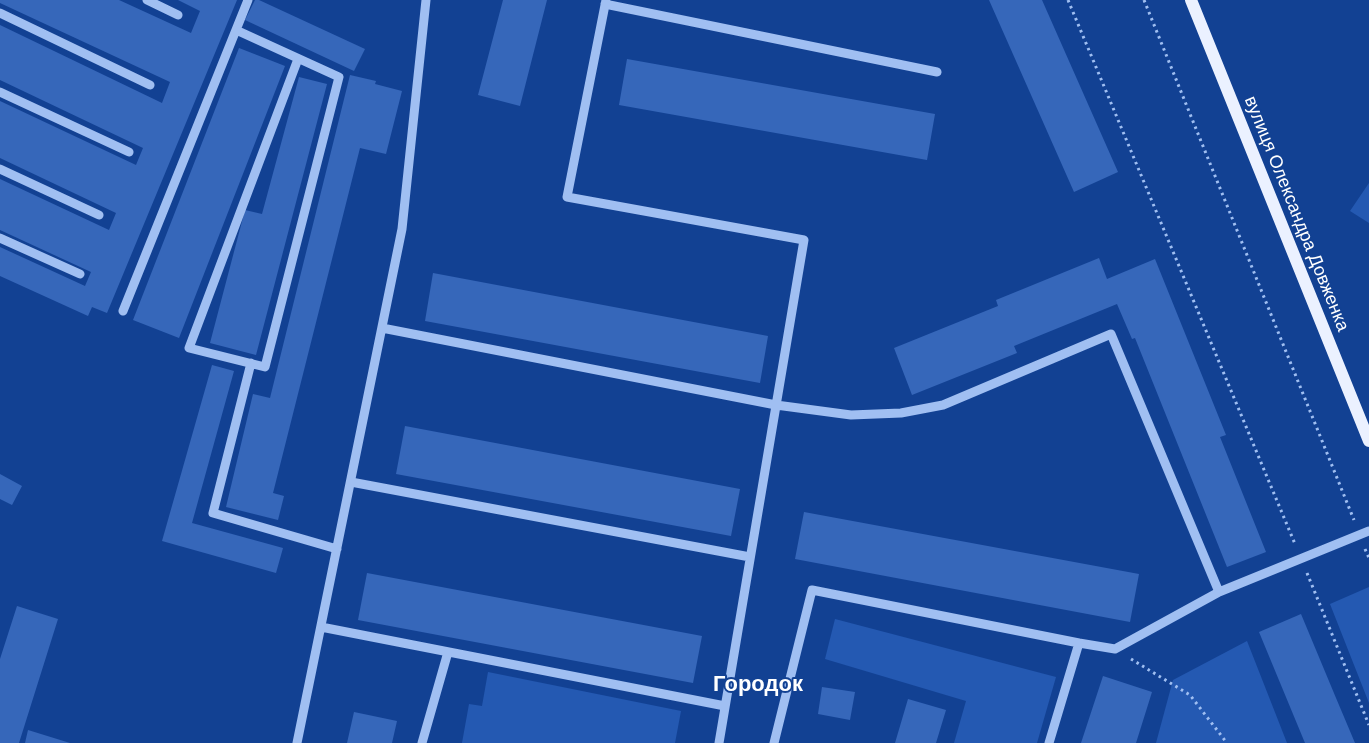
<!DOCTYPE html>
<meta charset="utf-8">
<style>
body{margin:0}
canvas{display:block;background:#124193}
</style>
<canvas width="1369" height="743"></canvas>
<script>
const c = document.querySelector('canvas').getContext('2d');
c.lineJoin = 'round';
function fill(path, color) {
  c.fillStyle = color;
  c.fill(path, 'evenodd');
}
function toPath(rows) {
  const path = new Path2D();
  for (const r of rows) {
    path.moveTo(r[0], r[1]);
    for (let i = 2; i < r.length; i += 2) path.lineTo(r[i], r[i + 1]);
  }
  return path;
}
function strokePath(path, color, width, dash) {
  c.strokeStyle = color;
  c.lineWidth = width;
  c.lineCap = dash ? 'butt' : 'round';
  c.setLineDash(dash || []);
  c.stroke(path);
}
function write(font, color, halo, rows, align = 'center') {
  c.font = font + ' "DM Sans",sans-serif';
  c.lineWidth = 4;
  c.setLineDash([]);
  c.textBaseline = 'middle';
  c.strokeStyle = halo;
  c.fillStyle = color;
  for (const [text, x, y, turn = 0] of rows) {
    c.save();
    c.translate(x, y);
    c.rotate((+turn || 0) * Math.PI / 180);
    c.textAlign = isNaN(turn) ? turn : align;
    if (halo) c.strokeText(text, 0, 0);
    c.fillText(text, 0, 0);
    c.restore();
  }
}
fill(toPath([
 [1369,183,1369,223,1350,211],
 [1369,587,1369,703,1330,604],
 [835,619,1056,677,1037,743,954,743,966,701,825,659],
 [1247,641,1287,743,1156,743,1173,680],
 [488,672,681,711,675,743,462,743,469,704,482,706]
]), '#2459b2');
fill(toPath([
 [0,0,119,0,191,33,200,11,178,0,237,0,107,313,92,307,88,316,0,276,0,247,85,286,91,272,0,230,0,179,109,230,116,213,0,158,0,101,136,165,143,148,0,80,0,25,162,103,170,82,0,3],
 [255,0,259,0,365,49,354,71,245,20],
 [503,0,547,0,520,106,478,95],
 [989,0,1042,0,1118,172,1074,192],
 [239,48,285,66,179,338,133,320],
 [627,59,935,114,927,160,619,105],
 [350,75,376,81,375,84,402,91,386,154,360,148,273,493,284,496,278,520,226,507,253,394,270,398],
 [299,77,327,84,256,355,210,343,245,210,262,214],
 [1099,258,1107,279,1155,259,1226,435,1220,437,1266,552,1227,567,1135,338,1132,339,1117,304,1014,346,1017,353,912,395,894,348,998,306,996,300],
 [433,273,768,336,760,383,425,321],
 [212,365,234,371,192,523,283,548,276,573,162,541],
 [405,426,740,489,731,536,396,474],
 [0,474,22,486,12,505,0,499],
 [804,512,1139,574,1130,622,795,559],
 [367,573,702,636,693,683,358,620],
 [17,606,58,619,19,743,0,743,0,659],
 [1301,614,1336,698,1355,743,1305,743,1259,632],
 [1103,676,1152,692,1136,743,1081,743],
 [822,687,855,692,850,720,818,714],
 [908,699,946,710,936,743,895,743],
 [354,712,397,721,392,743,347,743],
 [28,730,70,743,25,743]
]), '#3667ba');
strokePath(toPath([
 [1068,0,1295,544],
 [1144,0,1354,520],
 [1365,549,1369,558],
 [1307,573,1369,725],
 [1131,659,1190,695,1227,743]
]), '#a0bff2', 3, [2.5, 4]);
strokePath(toPath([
 [147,0,178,15],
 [606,0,567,197,804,240,719,743],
 [605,4,937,72],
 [0,13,150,85],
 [236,30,339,77,265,367,189,348,298,59],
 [0,92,129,152],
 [0,169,99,215],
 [0,238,80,274],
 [123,311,248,0],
 [382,328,776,405,851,415,901,413,943,405,1111,334,1219,592],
 [251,363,213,513,337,549],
 [351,482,750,557],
 [321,627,725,706],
 [297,743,402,229,426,0],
 [422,743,448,652],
 [774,743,812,590,1079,643],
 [1049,743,1079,643,1115,649,1219,592,1369,531]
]), '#a0bff2', 9);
strokePath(toPath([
 [1191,0,1369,441]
]), '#ebf1ff', 12);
write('18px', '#fff', '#124193', [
 ["вулиця Олександра Довженка",1296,214,68]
]);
write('bold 22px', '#fff', '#124193', [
 ["Городок",758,685]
]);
</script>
